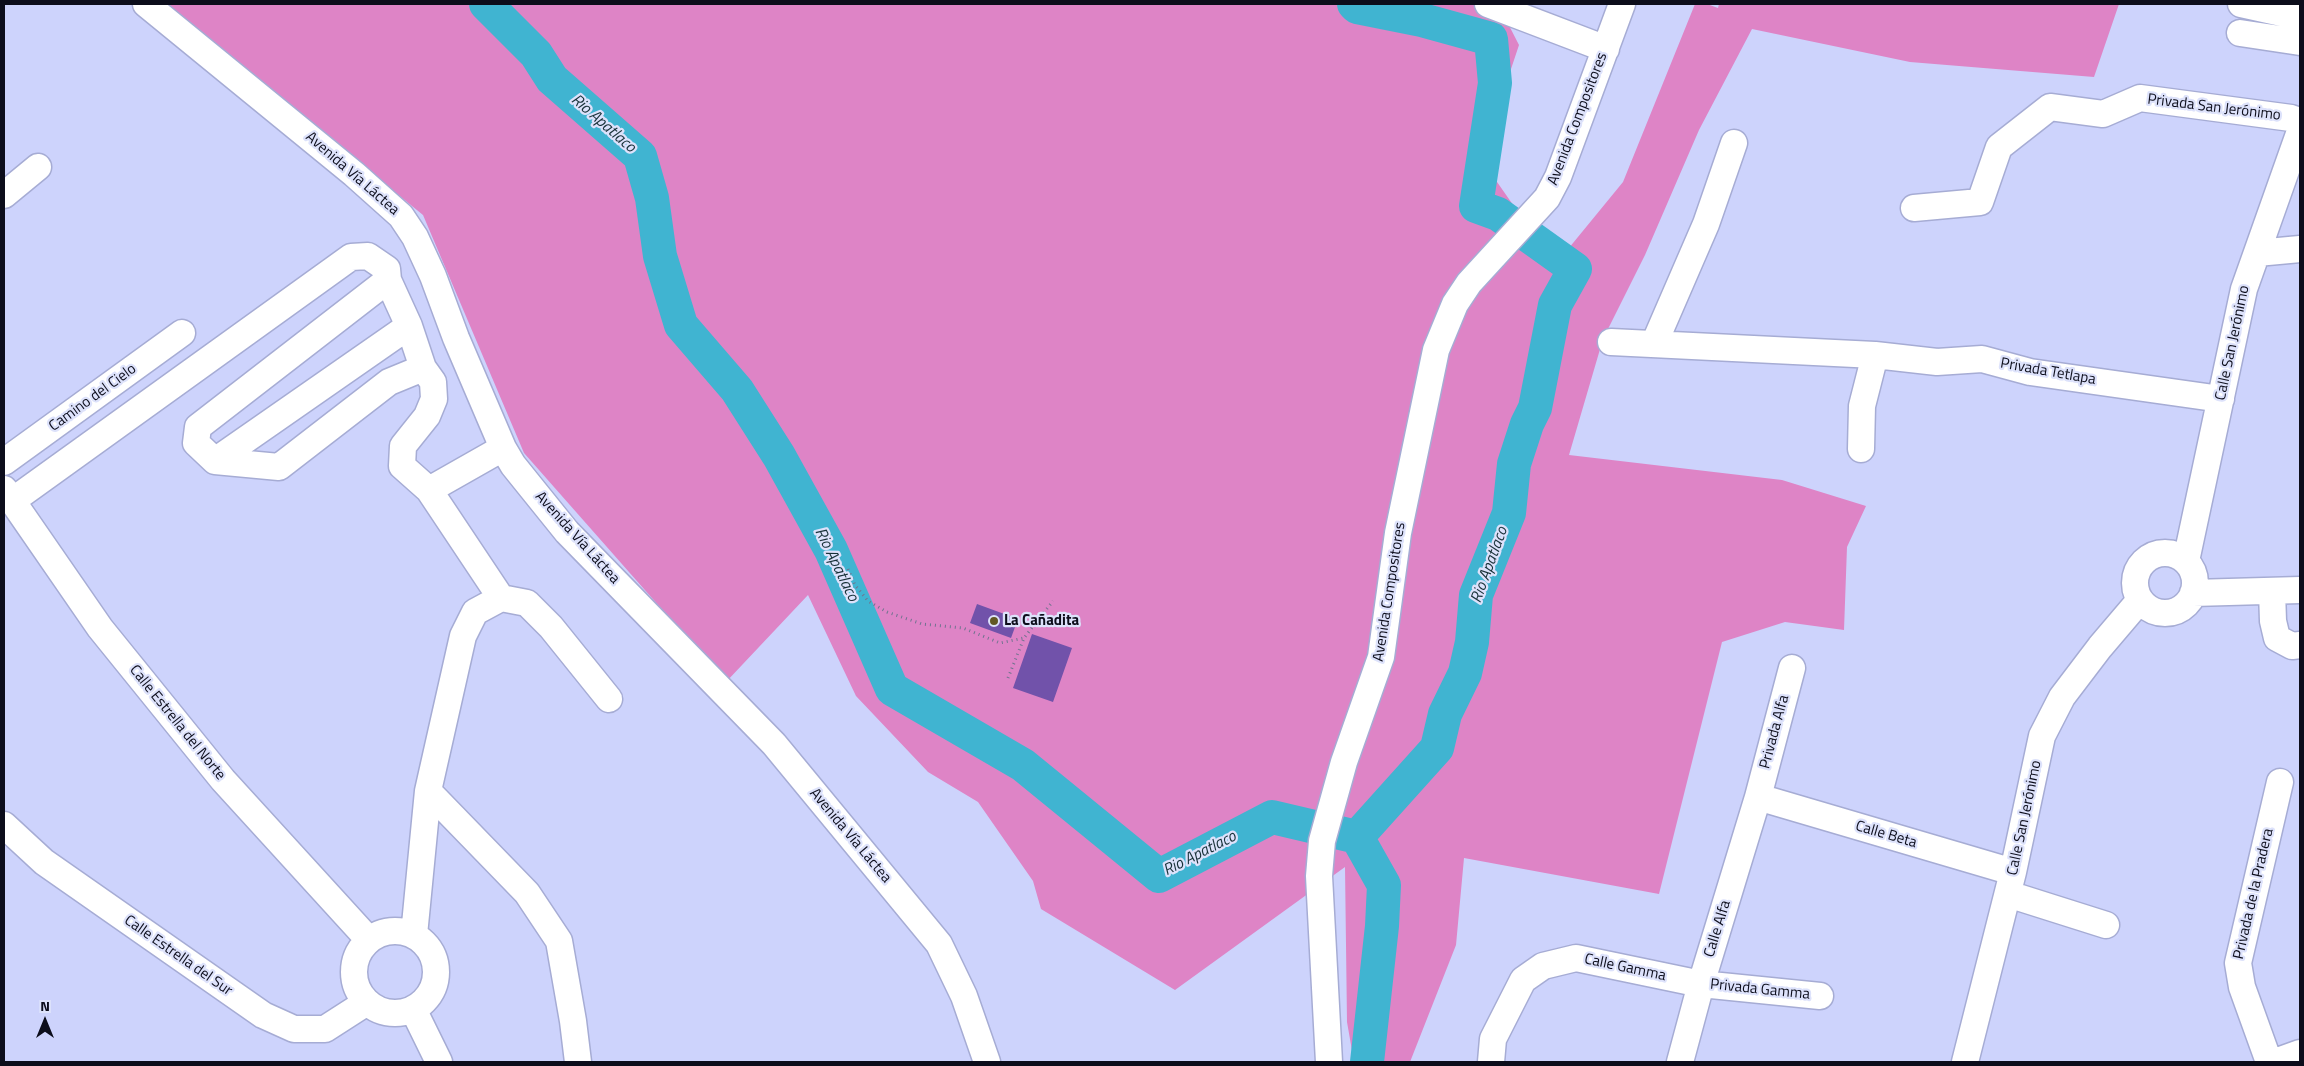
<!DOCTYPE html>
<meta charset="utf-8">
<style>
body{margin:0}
#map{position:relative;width:2304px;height:1066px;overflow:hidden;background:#cdd3fc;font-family:"Titillium Web",sans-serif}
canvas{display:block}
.frame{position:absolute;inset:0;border:5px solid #0c0d1b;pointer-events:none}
.north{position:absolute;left:20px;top:996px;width:50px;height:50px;-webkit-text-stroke:4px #dde2fb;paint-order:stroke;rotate:0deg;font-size:14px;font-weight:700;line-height:20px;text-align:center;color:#0c0d1b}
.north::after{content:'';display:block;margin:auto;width:18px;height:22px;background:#0c0d1b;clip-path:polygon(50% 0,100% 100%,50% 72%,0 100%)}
</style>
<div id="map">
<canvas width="2304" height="1066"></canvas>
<div class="frame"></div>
<div class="north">N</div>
</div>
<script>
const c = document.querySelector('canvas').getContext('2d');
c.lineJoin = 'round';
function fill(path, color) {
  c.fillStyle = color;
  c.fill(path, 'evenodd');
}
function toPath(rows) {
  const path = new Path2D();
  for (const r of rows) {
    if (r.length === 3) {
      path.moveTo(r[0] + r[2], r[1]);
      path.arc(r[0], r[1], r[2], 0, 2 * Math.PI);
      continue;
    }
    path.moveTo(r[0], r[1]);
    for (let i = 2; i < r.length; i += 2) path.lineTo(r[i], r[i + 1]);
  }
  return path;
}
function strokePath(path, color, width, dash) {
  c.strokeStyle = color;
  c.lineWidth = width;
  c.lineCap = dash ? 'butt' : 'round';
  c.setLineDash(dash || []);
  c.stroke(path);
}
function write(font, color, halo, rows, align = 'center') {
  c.font = font + ' "Titillium Web",sans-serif';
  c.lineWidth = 4.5;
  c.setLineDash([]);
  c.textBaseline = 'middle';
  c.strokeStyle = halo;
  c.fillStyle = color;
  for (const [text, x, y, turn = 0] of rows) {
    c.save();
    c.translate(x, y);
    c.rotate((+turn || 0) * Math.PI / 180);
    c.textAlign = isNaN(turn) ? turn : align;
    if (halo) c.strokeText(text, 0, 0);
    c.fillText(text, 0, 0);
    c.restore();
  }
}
fill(toPath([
 [164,4,1451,4,1499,6,1519,45,1481,159,1555,265,1623,182,1695,4,1707,4,1718,8,1719,4,2119,4,2094,77,1910,62,1752,29,1699,130,1645,255,1603,339,1569,455,1782,480,1866,506,1847,547,1844,630,1785,622,1722,642,1659,894,1464,858,1456,945,1410,1062,1354,1062,1347,1022,1345,867,1175,990,1041,909,1033,881,978,802,928,772,856,696,808,595,726,682,524,453,423,215]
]), '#de84c6');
strokePath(toPath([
 [486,4,536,54,552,79,640,156,652,198,660,256,681,325,737,390,779,456,831,550,892,689,1023,765,1159,876,1272,817,1357,837,1384,885,1382,926,1367,1062],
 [1354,4,1357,7,1422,20,1491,39,1495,83,1476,206,1498,214,1575,269,1555,305,1535,408,1527,424,1514,464,1509,513,1476,595,1472,642,1465,673,1445,714,1437,748,1357,837]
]), '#40b4d1', 34);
fill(toPath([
 [977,604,1018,619,1011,638,970,623],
 [1032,634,1072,648,1053,702,1013,688]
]), '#7152aa');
const minor = toPath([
 [146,4,354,174,401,216,415,237,433,276,456,338,503,448,513,465,567,532,774,744,939,944,964,996,987,1062],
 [1488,4,1606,49],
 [2241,4,2300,17],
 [2240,33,2300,42],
 [4,195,38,167],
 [1914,208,1980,202,1999,147,2050,107,2103,114,2140,98,2291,118,2300,121],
 [2257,253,2300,249],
 [388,280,198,427,196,443,215,461,279,467,389,382,423,368],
 [1611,342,1875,355,1937,362,1982,359,2030,372,2221,399],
 [1654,344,1706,224,1734,143],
 [1861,449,1862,406,1875,355],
 [215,461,409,326],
 [4,462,182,333],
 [4,489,100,628,223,780,369,940],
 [429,490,503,448],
 [12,501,351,257,368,256,387,269,388,280,409,326,423,368,433,382,434,399,427,416,403,446,402,466,429,490,501,598],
 [2165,583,30],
 [2186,561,2244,289,2300,131],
 [2272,591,2273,621,2277,638,2292,646,2300,645],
 [2193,593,2300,590],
 [428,791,527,893,559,941,573,1021,578,1062],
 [1758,797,2013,872],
 [4,825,44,862,263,1015,294,1029,325,1029,367,1002],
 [2008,894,2106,925],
 [395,972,41],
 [414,935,428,791,463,636,475,612,501,598,527,603,551,627,609,699],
 [413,1009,439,1062],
 [1329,1062,1319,876,1322,841,1344,762,1381,657,1398,533,1436,350,1455,304,1469,283,1547,198,1558,177,1622,4],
 [1491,1062,1493,1039,1523,980,1543,966,1576,958,1701,984,1820,996],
 [1680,1062,1701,984,1758,797,1792,668],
 [1965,1062,2013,872,2042,736,2062,697,2100,647,2140,600],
 [2269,1062,2242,987,2238,963,2280,782],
 [2275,1062,2300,1053]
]);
strokePath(minor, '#a6acd4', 29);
strokePath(toPath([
 [848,569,855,585,868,601,887,612,922,624,963,628,1000,643,1024,638],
 [1008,678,1024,638,1053,601]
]), '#70738f', 3, [1, 4]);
strokePath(minor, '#fff', 26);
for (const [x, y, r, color] of [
 [994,621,5,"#615723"]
]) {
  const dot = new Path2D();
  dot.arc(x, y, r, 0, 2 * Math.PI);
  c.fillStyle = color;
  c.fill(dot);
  strokePath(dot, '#dde2fb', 2);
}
write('15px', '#0c0d1b', '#dde2fb', [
 ["Privada San Jerónimo",2214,108,7],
 ["Avenida Compositores",1578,119,-69],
 ["Avenida Vía Láctea",352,174,41],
 ["Calle San Jerónimo",2233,343,-78],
 ["Privada Tetlapa",2048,372,10],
 ["Camino del Cielo",93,398,-36],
 ["Avenida Vía Láctea",577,538,48],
 ["Avenida Compositores",1390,592,-81],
 ["Calle Estrella del Norte",177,723,51],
 ["Privada Alfa",1775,732,-75],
 ["Calle San Jerónimo",2025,818,-78],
 ["Calle Beta",1886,835,16],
 ["Avenida Vía Láctea",850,836,50],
 ["Privada de la Pradera",2254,894,-77],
 ["Calle Alfa",1718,929,-73],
 ["Calle Estrella del Sur",178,956,35],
 ["Calle Gamma",1625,968,12],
 ["Privada Gamma",1760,990,6]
]);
write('bold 15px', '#0c0d1b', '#dde2fb', [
 ["La Cañadita",1004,621]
], 'left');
write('italic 16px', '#183138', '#dde2fb', [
 ["Rio Apatlaco",603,124,41],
 ["Rio Apatlaco",836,565,64],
 ["Rio Apatlaco",1490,565,-70],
 ["Rio Apatlaco",1200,854,-27]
]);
</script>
